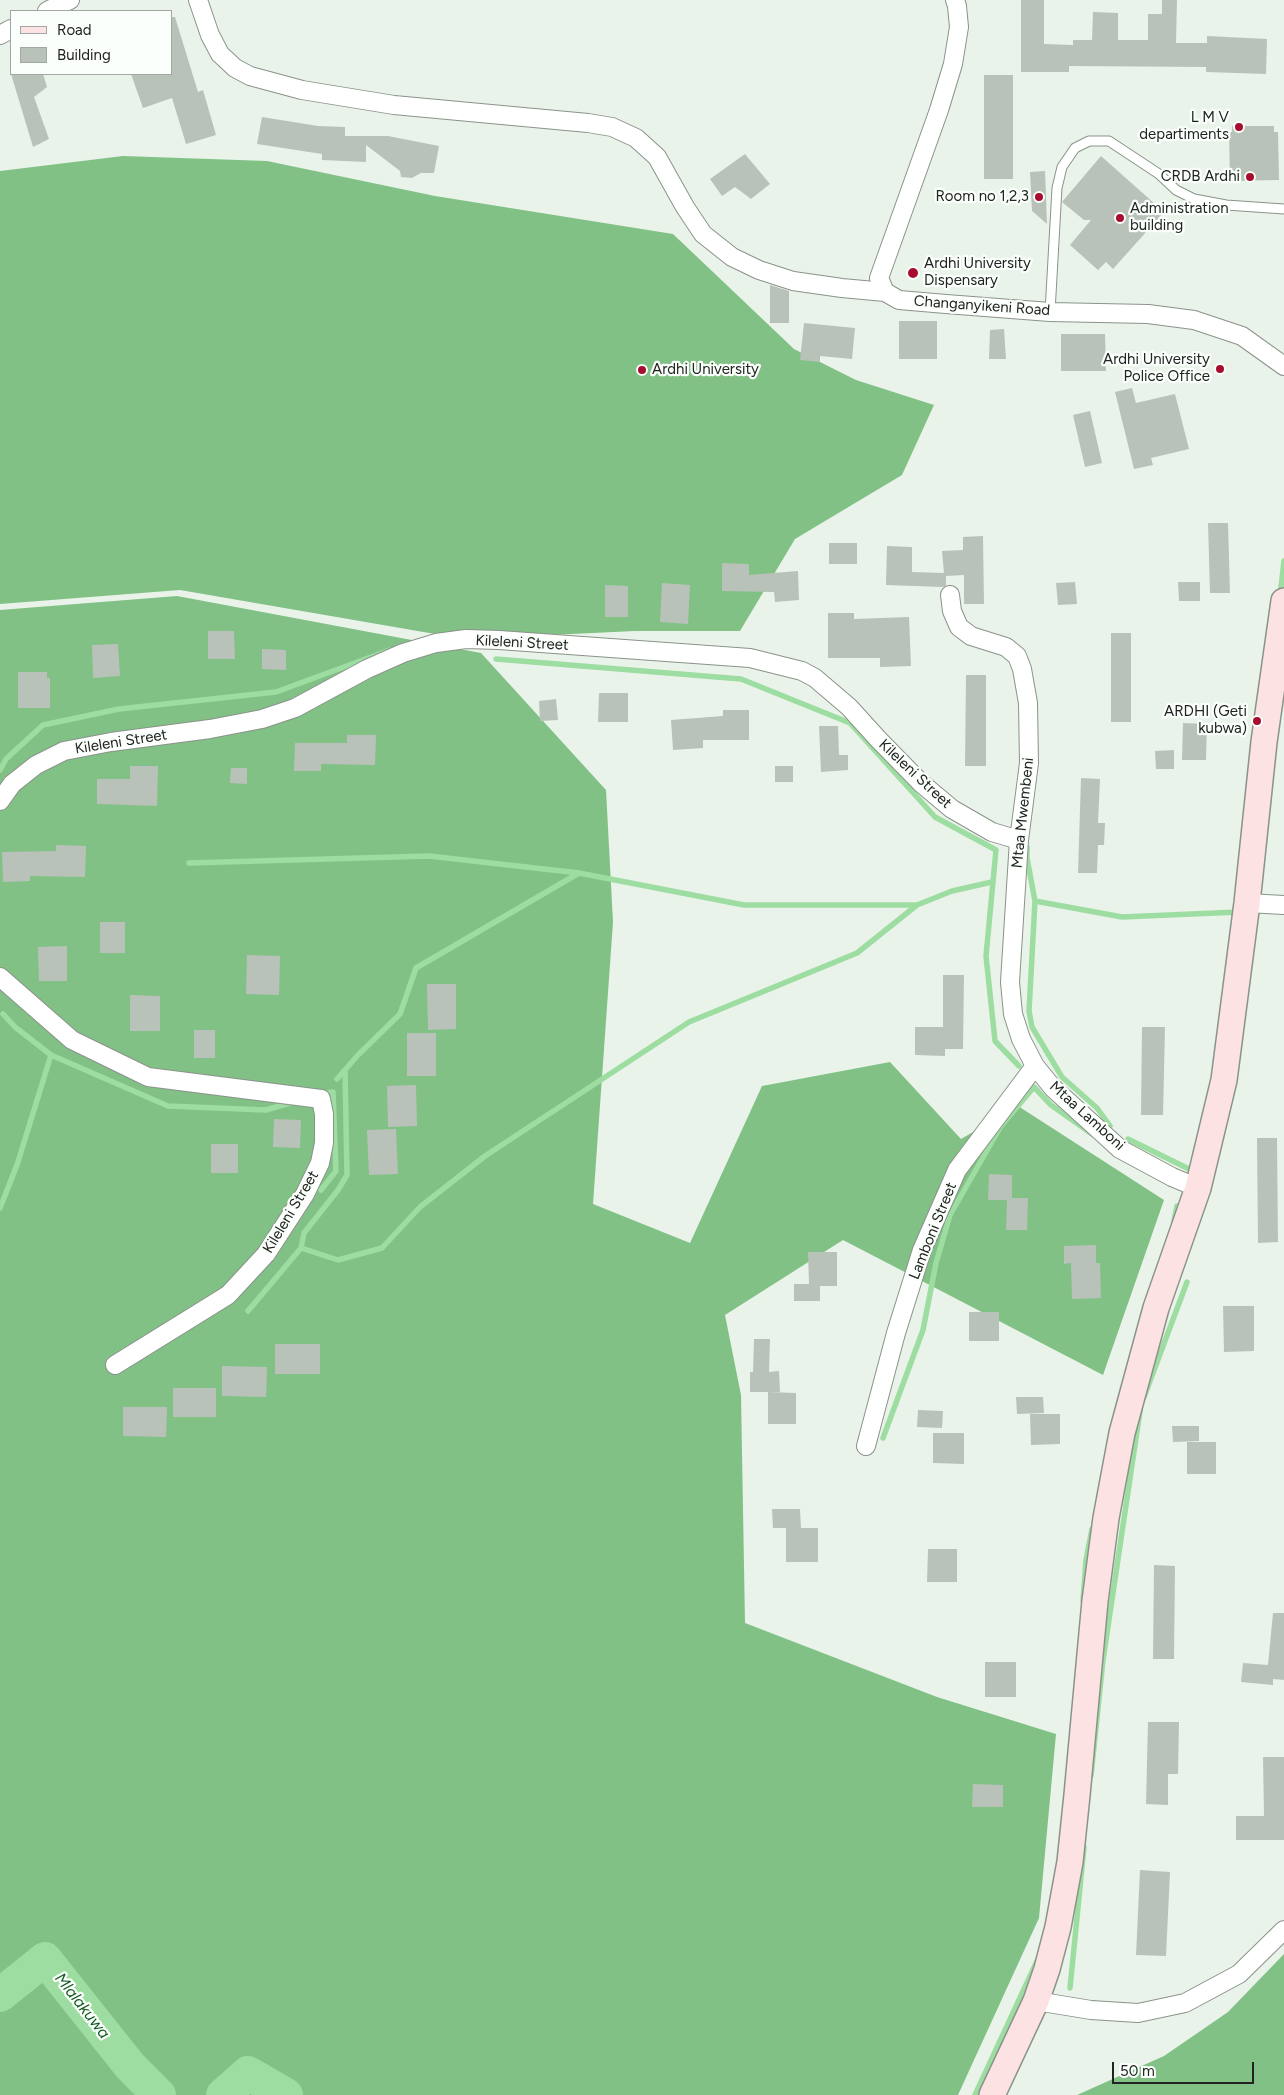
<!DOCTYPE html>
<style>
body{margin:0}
#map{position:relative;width:1284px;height:2095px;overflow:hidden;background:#eaf3ea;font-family:Figtree,sans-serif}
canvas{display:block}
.legend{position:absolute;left:10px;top:10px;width:162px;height:65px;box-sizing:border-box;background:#fbfffb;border:1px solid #a3a7a3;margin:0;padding:6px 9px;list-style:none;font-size:15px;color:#202320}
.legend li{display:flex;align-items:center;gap:10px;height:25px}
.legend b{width:25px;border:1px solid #a3a7a3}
.scale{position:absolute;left:1112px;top:2062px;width:142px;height:22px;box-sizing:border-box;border:2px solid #202320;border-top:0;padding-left:6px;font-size:15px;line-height:18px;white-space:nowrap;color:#202320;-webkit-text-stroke:4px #fbfffb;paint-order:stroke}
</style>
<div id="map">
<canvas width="1284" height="2095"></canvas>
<ul class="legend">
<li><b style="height:6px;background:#fce2e3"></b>Road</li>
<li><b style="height:14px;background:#b9c2b9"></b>Building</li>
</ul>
<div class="scale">50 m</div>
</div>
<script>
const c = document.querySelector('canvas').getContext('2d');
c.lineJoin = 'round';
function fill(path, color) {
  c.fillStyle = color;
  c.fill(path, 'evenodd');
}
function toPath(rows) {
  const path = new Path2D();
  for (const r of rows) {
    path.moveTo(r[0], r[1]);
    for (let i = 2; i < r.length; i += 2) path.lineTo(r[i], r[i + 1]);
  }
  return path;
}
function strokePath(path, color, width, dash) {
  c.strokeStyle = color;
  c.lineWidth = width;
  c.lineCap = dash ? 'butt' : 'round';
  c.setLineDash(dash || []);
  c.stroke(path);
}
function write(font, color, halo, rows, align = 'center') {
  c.font = font + ' Figtree,sans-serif';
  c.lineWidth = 4.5;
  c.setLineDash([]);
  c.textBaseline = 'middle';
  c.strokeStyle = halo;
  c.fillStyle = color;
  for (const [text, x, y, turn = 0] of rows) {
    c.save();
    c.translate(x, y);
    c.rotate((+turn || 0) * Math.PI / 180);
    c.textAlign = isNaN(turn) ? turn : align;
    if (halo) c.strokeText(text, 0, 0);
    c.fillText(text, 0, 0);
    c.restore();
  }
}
fill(toPath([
 [123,156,267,161,435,196,673,234,794,349,856,380,934,405,902,475,795,539,740,631,635,631,464,639,180,590,0,604,0,171],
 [177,596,481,653,606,790,613,922,593,1204,690,1243,762,1086,890,1062,961,1139,1018,1106,1164,1200,1103,1375,843,1240,725,1315,741,1395,745,1623,937,1697,1056,1734,1039,1918,958,2095,0,2095,0,610],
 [1284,1954,1284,2095,1077,2095,1164,2056,1228,2012]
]), '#81c186');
strokePath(toPath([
 [1280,596,1284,561],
 [496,659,741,679,850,723,935,817,996,850,986,956,995,1041,1019,1066],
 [0,770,6,759,43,725,119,709,276,692,390,650],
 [1027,847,1027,858,1035,901,1029,1011,1032,1027,1062,1077,1097,1108,1110,1126],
 [189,863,429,856,579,873,744,905,917,905,952,891,992,882],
 [1035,901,1122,917,1239,912],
 [3,1014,15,1027,51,1055,168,1106,266,1110,293,1102],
 [337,1079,358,1055,400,1014,416,968,579,873],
 [1128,1139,1193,1171,1193,1169],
 [321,1190,336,1171,333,1092,322,1094],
 [0,1208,17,1165,51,1055],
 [1174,1221,1177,1206],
 [301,1248,338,1260,382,1248,420,1207,485,1156,689,1022,857,953,917,905],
 [248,1311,301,1248,304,1233,338,1190,347,1175,345,1070],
 [1144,1397,1187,1282],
 [883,1438,923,1330,936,1263,950,1215,1001,1126,1034,1087,1051,1105,1092,1134],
 [1083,1601,1086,1560,1092,1529],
 [1091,1776,1103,1660,1140,1411],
 [1070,1988,1084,1847],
 [975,2095,1038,1959]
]), '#9ddda1', 5.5);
strokePath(toPath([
 [0,1995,45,1959,130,2066,159,2095],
 [223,2095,248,2073,286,2095]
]), '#9ddda1', 34);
fill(toPath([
 [1021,0,1044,0,1044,44,1073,45,1073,40,1092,40,1093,12,1118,13,1118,40,1148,40,1148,14,1162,14,1162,0,1177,0,1176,43,1207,43,1207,36,1267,39,1266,74,1206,72,1206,67,1069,66,1069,72,1021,72],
 [171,17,175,17,198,92,203,90,216,135,186,144,172,98,143,108,131,74,171,74],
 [11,74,43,74,47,87,34,97,49,139,33,147],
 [984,75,1013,75,1013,179,984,179],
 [262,117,318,126,345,127,345,136,388,136,439,146,434,173,421,173,412,178,401,177,400,171,366,145,366,162,322,160,322,154,257,144],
 [1232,126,1274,126,1274,132,1278,132,1279,180,1230,181,1229,132,1232,132],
 [745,154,770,184,751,199,735,187,722,196,710,179],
 [1101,156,1164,212,1113,269,1106,262,1098,270,1070,245,1091,220,1084,220,1062,202],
 [1045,171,1047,224,1032,211,1030,172],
 [770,285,789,291,789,323,770,323],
 [899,321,937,321,937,359,899,359],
 [804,323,855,328,852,359,820,356,820,362,800,360],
 [1004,329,1006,359,989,359,990,330],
 [1061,334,1105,334,1106,371,1061,371],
 [1132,388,1136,403,1175,394,1189,449,1151,458,1153,465,1134,469,1115,392],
 [1090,411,1102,463,1085,467,1073,415],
 [1208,523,1228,523,1230,593,1210,593],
 [983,536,984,604,964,604,964,575,946,576,946,586,943,587,886,585,887,546,912,547,912,572,944,573,942,551,963,550,963,537],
 [829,543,857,543,857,564,829,564],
 [722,563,749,564,749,575,798,571,799,600,775,602,774,592,722,591],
 [1075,582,1077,604,1058,605,1056,583],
 [1178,582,1200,582,1200,601,1179,601],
 [662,583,690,585,688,624,660,622],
 [605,585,628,586,628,617,605,617],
 [828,613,854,613,854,619,909,617,911,666,880,667,880,658,828,658],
 [208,631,234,631,235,659,208,659],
 [1111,633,1131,633,1131,722,1111,722],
 [118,644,120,676,93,678,92,645],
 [262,649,286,650,286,670,262,669],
 [18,672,47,672,47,678,50,678,50,708,18,708],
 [966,675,986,675,986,766,965,766],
 [599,693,628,693,628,722,598,722],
 [556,699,558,720,540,721,539,701],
 [723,710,749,710,749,740,703,740,703,748,673,750,671,720,723,716],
 [1183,723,1207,724,1206,760,1182,760],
 [819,726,838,726,839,755,848,755,848,770,821,772],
 [347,735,376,735,375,765,321,764,321,771,294,771,295,743,347,743],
 [1174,750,1174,769,1156,769,1155,751],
 [130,766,158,766,157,806,97,804,97,779,130,779],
 [775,766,793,766,793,782,775,782],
 [231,768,247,768,247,784,230,783],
 [1081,778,1100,779,1098,823,1105,823,1104,845,1098,845,1097,873,1078,873],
 [56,845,86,846,85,877,30,876,30,881,3,882,2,852,56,851],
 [100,922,125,922,125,953,100,953],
 [67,946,67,981,39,981,38,947],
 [247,955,280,956,279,995,246,994],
 [943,975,964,975,963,1049,945,1049,945,1056,915,1055,915,1027,943,1027],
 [427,984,456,984,456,1029,428,1030],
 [130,995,160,996,160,1031,130,1031],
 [1142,1027,1165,1027,1163,1115,1141,1115],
 [194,1030,215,1030,215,1058,194,1058],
 [407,1033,436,1033,436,1076,407,1076],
 [416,1085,417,1126,388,1127,387,1086],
 [274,1119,301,1120,300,1148,273,1147],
 [396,1129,398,1174,369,1175,367,1130],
 [1257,1138,1277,1138,1278,1242,1258,1243],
 [211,1144,238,1144,238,1173,211,1173],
 [989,1174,1012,1175,1012,1198,1028,1198,1027,1230,1006,1230,1007,1200,988,1200],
 [1096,1245,1096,1263,1100,1263,1101,1298,1072,1299,1071,1263,1064,1264,1064,1246],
 [808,1252,837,1252,837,1286,820,1286,820,1301,794,1301,794,1284,809,1284],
 [1223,1306,1254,1306,1254,1351,1224,1352],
 [969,1312,999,1312,999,1341,969,1341],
 [754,1339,770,1339,769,1372,779,1371,780,1392,750,1392,750,1372,753,1372],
 [275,1344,320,1344,320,1374,275,1374],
 [222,1366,267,1367,266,1397,222,1396],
 [173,1388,216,1388,216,1417,173,1417],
 [768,1392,796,1393,796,1424,768,1424],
 [1016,1397,1043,1397,1044,1413,1017,1414],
 [123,1407,167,1407,166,1437,123,1436],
 [918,1410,943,1411,942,1428,917,1427],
 [1030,1414,1060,1414,1060,1444,1031,1445],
 [1172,1426,1199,1426,1199,1441,1173,1442],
 [933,1433,964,1433,964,1464,933,1463],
 [1187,1442,1216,1442,1216,1474,1187,1474],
 [772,1509,800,1509,801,1528,818,1528,818,1562,786,1562,786,1528,773,1528],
 [928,1549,957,1549,957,1582,927,1582],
 [1154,1565,1175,1566,1174,1659,1153,1659],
 [1273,1613,1284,1613,1284,1680,1273,1679,1273,1685,1241,1682,1243,1663,1268,1665],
 [985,1662,1016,1662,1016,1697,985,1697],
 [1148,1722,1179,1722,1178,1774,1168,1774,1168,1805,1146,1804],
 [1263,1757,1284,1757,1284,1840,1236,1840,1236,1816,1264,1816],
 [973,1784,1003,1785,1003,1807,972,1807],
 [1140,1870,1170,1872,1166,1956,1136,1955]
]), '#b9c2b9');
const lane = toPath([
 [1050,312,1057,188,1062,167,1075,148,1089,141,1109,141,1159,174,1176,190,1194,199,1226,205,1284,209]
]);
const street = toPath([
 [198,0,210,35,220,54,235,68,250,76,302,90,394,105,588,123,612,127,636,138,657,157,685,207,703,234,732,257,759,270,793,281,842,288,885,292],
 [955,0,957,6,959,27,953,64,939,110,879,278,885,292,899,300,946,304,1050,312,1148,314,1194,320,1242,336,1284,366],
 [47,11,70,0],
 [0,35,11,29],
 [950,595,952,611,959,627,971,636,1006,647,1017,656,1022,669,1028,703,1029,763,1019,840,1010,982,1013,1014,1021,1039,1035,1066,1053,1088,1120,1149,1172,1177,1198,1188],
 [0,801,12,784,36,765,64,751,111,742,210,729,262,719,295,708,367,669,403,653,436,643,466,639,499,640,750,658,802,671,815,678,849,707,878,739,921,783,952,809,992,832,1019,840],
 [1247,903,1284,905],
 [0,977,72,1040,148,1077,321,1099,324,1114,324,1143,320,1163,305,1194,266,1254,228,1295,115,1365],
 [866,1446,896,1333,922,1250,957,1170,1035,1066],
 [1036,2001,1091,2010,1138,2013,1185,2003,1239,1974,1284,1930]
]);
const secondary = toPath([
 [992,2095,1036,2001,1047,1969,1058,1927,1070,1862,1077,1795,1095,1601,1106,1518,1122,1433,1156,1308,1198,1188,1224,1080,1247,903,1264,742,1284,601]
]);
strokePath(lane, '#8a938a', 11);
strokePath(street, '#8a938a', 20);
strokePath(secondary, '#8a938a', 28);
strokePath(lane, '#fff', 9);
strokePath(street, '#fff', 18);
strokePath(secondary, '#fce2e3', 25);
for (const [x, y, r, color] of [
 [1239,127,5,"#a70d2f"],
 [1250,177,5,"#a70d2f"],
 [1039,197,5,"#a70d2f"],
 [1120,218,5,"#a70d2f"],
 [913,273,6,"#a70d2f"],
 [1220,369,5,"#a70d2f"],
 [642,370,5,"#a70d2f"],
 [1257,721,5,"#a70d2f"]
]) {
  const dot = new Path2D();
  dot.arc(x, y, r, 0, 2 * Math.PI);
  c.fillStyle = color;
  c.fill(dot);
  strokePath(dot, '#fbfffb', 2);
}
write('15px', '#202320', '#fbfffb', [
 ["L M V",1229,118],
 ["departiments",1229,135],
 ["CRDB Ardhi",1240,177],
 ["Room no 1,2,3",1029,197],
 ["Administration",1130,209,"left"],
 ["building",1130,226,"left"],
 ["Ardhi University",924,264,"left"],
 ["Dispensary",924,281,"left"],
 ["Ardhi University",1210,360],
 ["Police Office",1210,377],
 ["Ardhi University",652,370,"left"],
 ["ARDHI (Geti",1247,712],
 ["kubwa)",1247,729]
], 'right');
write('15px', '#202320', '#fbfffb', [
 ["Changanyikeni Road",982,306,4],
 ["Kileleni Street",522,643,3],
 ["Kileleni Street",121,742,-9],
 ["Kileleni Street",915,774,43],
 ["Mtaa Mwembeni",1023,813,-84],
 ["Mtaa Lamboni",1087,1116,42],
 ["Kileleni Street",291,1212,-59],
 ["Lamboni Street",933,1231,-68]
]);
write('italic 16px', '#155922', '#fbfffb', [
 ["Mlalakuwa",82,2006,52]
]);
</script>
